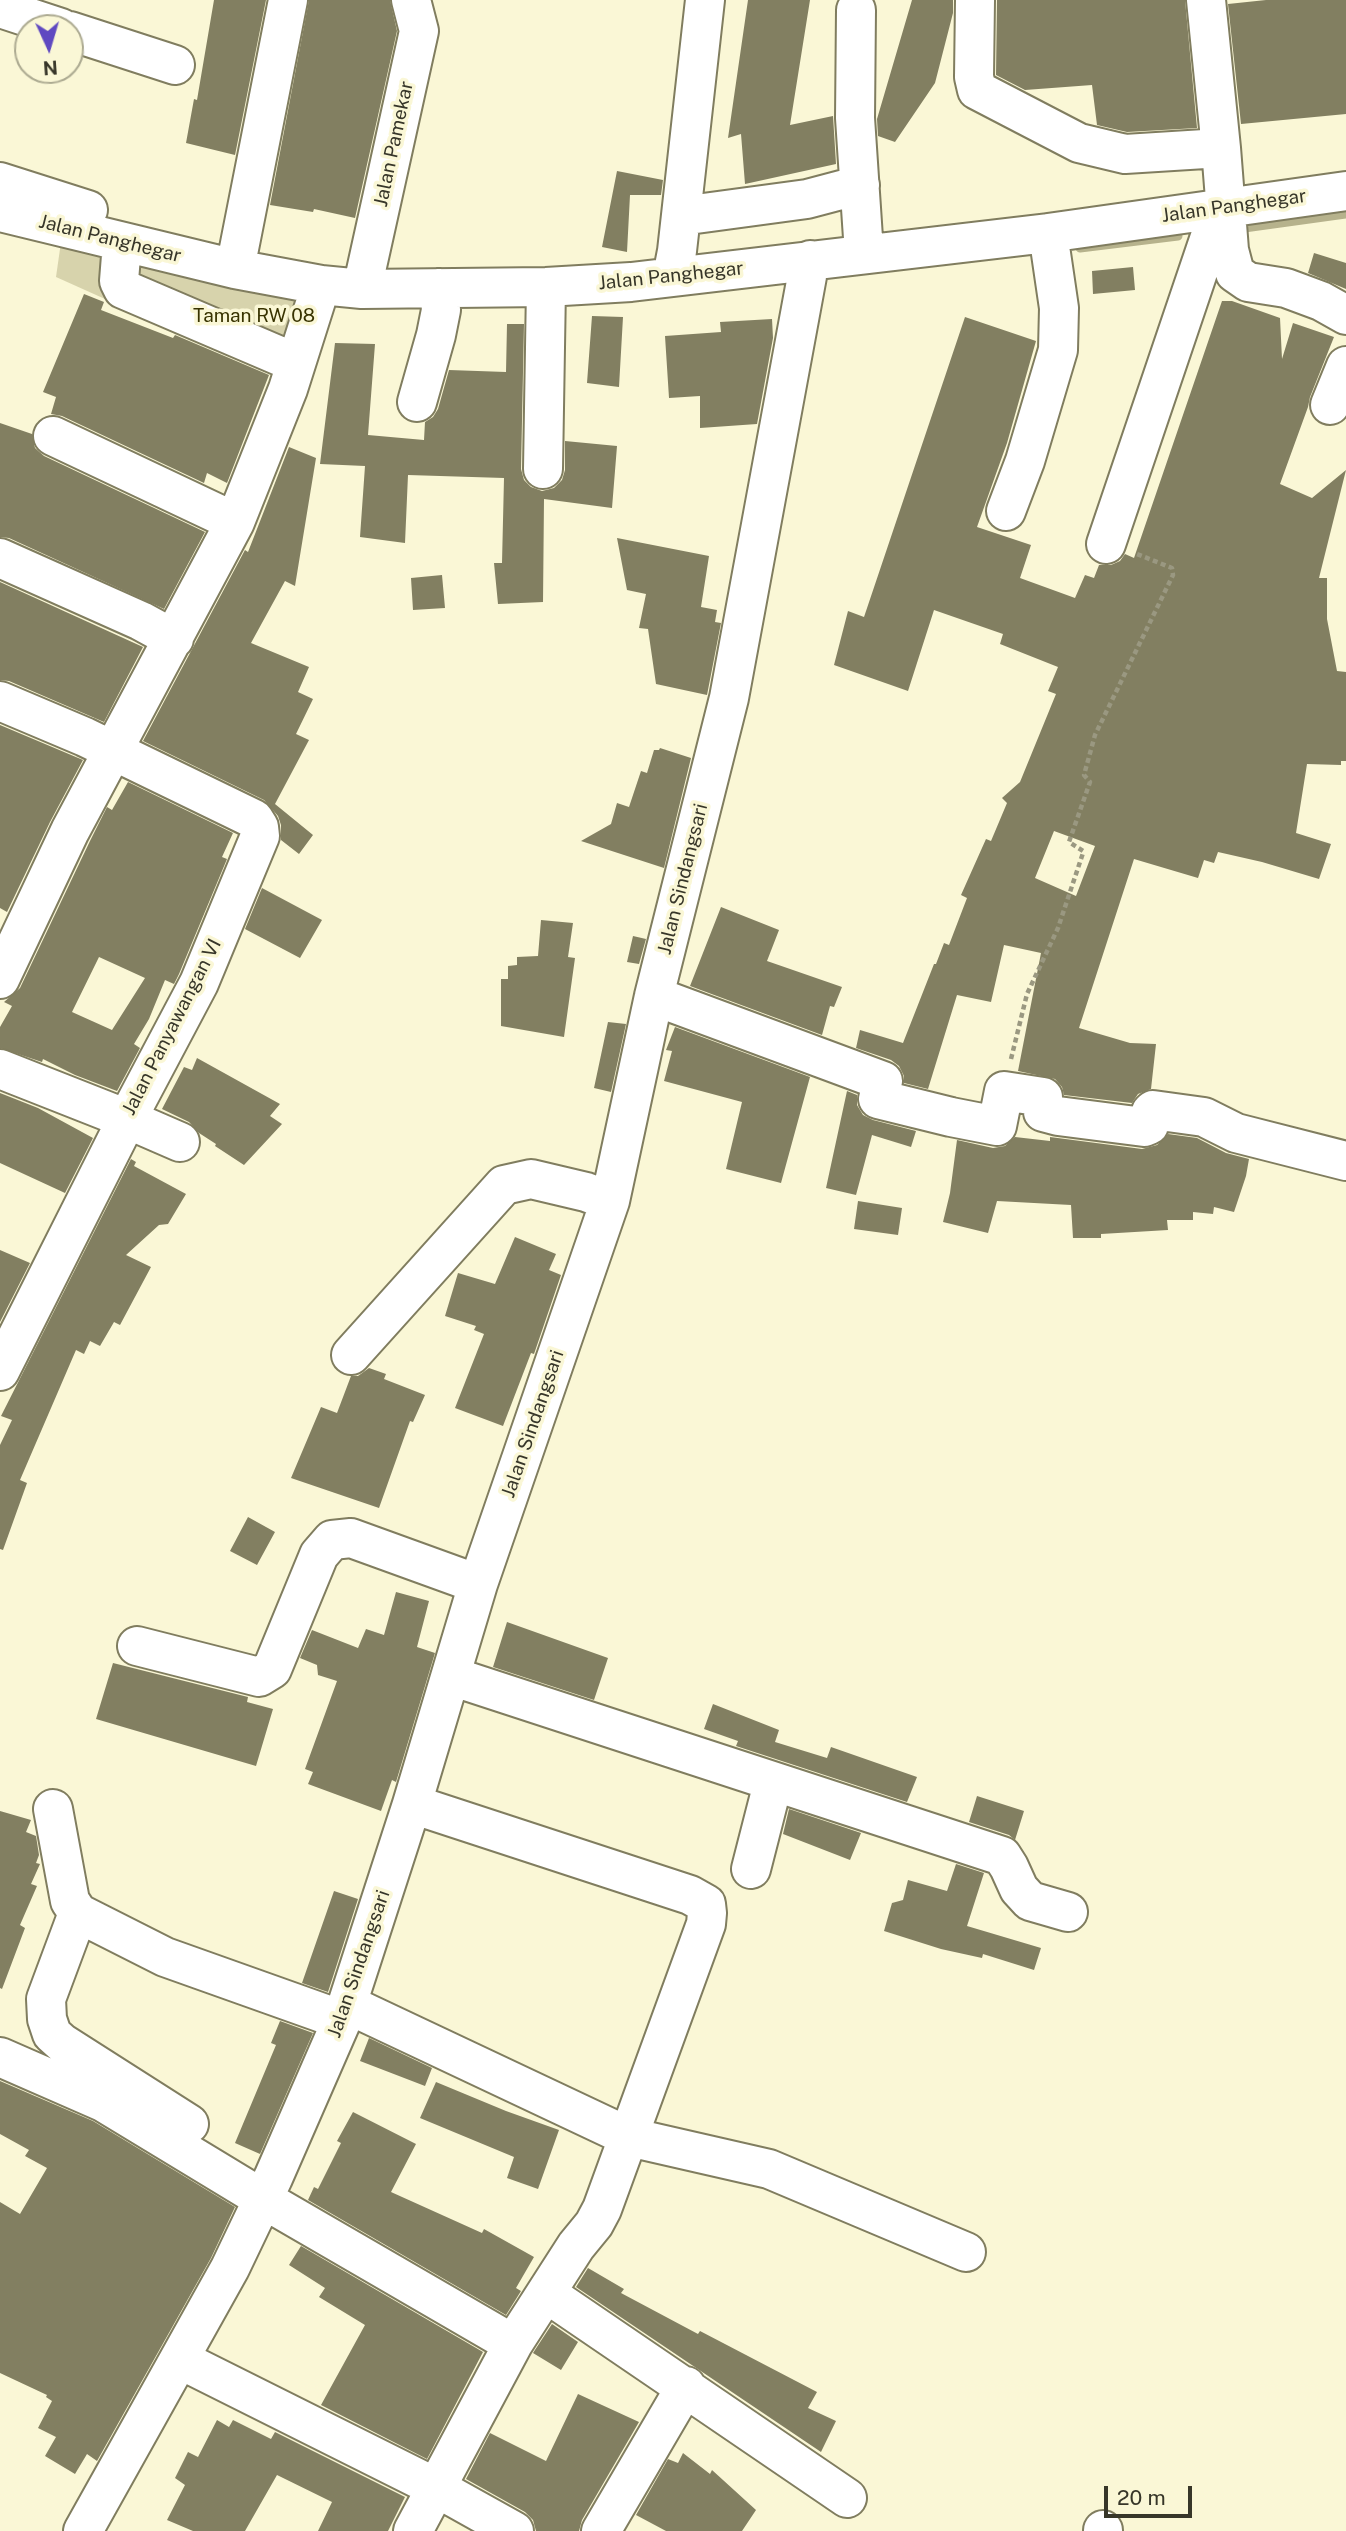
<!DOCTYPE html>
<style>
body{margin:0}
#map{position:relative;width:1346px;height:2531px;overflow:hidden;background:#faf7d6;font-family:"Public Sans",sans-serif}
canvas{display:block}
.north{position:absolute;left:14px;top:14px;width:70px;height:70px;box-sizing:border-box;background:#faf7d6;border:2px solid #acaa91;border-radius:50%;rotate:176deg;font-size:19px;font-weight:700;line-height:28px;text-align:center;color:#373629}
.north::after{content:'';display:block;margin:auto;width:24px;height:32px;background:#5f49c1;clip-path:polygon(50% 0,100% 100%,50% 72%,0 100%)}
.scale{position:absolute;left:1104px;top:2486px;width:88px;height:32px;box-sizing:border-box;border:4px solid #373629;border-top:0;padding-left:9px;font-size:21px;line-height:24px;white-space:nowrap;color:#373629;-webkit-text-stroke:5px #faf7d6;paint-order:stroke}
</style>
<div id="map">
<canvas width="1346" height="2531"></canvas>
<div class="north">N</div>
<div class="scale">20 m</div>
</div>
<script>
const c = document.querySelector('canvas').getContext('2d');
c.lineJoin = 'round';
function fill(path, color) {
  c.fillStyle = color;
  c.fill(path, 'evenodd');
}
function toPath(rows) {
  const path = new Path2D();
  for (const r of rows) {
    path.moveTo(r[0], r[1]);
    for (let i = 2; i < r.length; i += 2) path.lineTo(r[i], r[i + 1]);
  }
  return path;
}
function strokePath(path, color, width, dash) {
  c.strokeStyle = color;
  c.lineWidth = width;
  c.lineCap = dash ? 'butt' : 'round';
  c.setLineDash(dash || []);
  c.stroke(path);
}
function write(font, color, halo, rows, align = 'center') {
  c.font = font + ' "Public Sans",sans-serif';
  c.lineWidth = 7;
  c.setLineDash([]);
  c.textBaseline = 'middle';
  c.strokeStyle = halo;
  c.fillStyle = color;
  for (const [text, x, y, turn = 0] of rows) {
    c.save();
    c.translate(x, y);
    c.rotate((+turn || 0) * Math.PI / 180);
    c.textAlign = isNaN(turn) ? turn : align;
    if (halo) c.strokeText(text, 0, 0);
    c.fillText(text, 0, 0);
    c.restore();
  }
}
fill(toPath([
 [63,228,314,283,281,378,56,277]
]), '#d7d3ac');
strokePath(toPath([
 [1237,229,1346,214],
 [1080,248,1178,236]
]), '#b6b28c', 9);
fill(toPath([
 [214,0,266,0,235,155,186,143,194,99,197,100],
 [309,0,390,0,397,31,355,218,314,209,313,212,270,205],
 [748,0,810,0,790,125,833,116,836,164,745,184,741,134,728,138],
 [912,0,953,0,953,13,935,83,895,142,878,136,877,119],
 [997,0,1185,0,1197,128,1127,132,1097,125,1092,85,1025,90,996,75],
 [1266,0,1346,0,1346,114,1241,124,1228,4],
 [617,171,663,180,661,195,630,195,627,252,602,247],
 [1314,253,1346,263,1346,289,1308,273],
 [1133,267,1135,290,1093,294,1092,271],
 [84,294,104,302,101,310,173,338,175,335,269,375,227,483,207,473,204,483,62,416,51,414,56,397,43,392],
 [1222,301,1232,301,1280,318,1282,359,1293,323,1334,337,1310,397,1308,407,1280,484,1312,498,1346,470,1319,578,1327,578,1327,619,1337,671,1346,672,1346,761,1341,761,1341,765,1307,764,1296,833,1331,844,1319,879,1262,862,1218,852,1214,863,1204,860,1198,878,1134,859,1079,1028,1130,1043,1156,1044,1151,1089,1138,1094,1132,1103,1064,1095,1062,1087,1055,1079,1018,1071,1041,953,1004,945,991,1002,957,995,928,1089,904,1083,904,1076,899,1066,891,1060,856,1048,860,1030,903,1043,934,964,936,964,944,943,949,945,967,898,961,895,986,839,991,841,1007,803,1002,798,1020,782,1056,694,1048,691,1058,667,1000,644,1003,634,934,610,908,691,834,665,848,611,864,617,965,317,1036,341,1007,443,977,527,1031,545,1020,578,1075,598,1085,575,1094,578,1099,565,1111,565,1120,561,1125,554,1134,558],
 [1054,831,1095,846,1076,896,1035,878],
 [592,316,623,317,619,387,587,383],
 [772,319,773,338,757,424,700,428,700,396,669,398,665,336,721,332,720,322],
 [507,324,524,324,521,469,524,480,531,487,542,491,554,488,562,480,565,470,565,441,617,446,612,508,544,499,543,602,498,604,494,563,502,563,504,478,408,475,405,543,360,537,365,466,320,464,335,343,375,344,368,435,424,440,425,422,433,417,438,409,449,370,506,372],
 [0,423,32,434,35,448,44,456,205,532,164,609,9,538,0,537],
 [289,447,316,458,295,586,285,581,251,643,309,667,298,692,313,699,296,734,309,740,275,804,313,835,299,854,281,840,281,825,278,816,264,800,143,741,245,550,248,552],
 [617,538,709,556,701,607,717,610,715,622,721,623,707,695,656,684,648,629,639,628,646,594,627,590],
 [442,575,445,608,413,610,411,578],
 [0,582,143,647,104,722,9,681,0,680],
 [0,725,83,760,50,822,7,912,0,908],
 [660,748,691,758,664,868,581,841,611,824,617,803,629,807,641,771,647,773,654,750,659,750],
 [128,782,233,833,222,857,227,859,179,974,174,984,165,980,149,1019,134,1044,140,1048,117,1091,75,1075,43,1059,42,1062,0,1048,0,1027,12,1006,4,1002,20,988,90,841,107,807,112,810],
 [99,957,145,978,112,1030,72,1012],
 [262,888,322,920,300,958,245,929],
 [721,907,779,930,767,961,842,987,834,1007,830,1006,822,1035,690,986],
 [541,920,573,923,568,957,575,958,564,1037,501,1026,501,979,508,979,508,966,517,965,517,957,538,956],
 [633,936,646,939,639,964,627,962],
 [608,1022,626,1024,611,1092,594,1088],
 [675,1027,810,1077,781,1183,726,1169,742,1102,664,1081,672,1051,666,1050],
 [197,1058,280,1104,270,1116,282,1124,244,1165,215,1146,216,1144,199,1133,189,1122,162,1109,184,1067,192,1070],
 [847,1091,857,1095,857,1105,863,1115,873,1120,916,1131,911,1147,872,1135,856,1195,826,1188],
 [0,1093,38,1108,93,1138,65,1193,0,1163],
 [1168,1134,1197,1138,1226,1153,1249,1159,1246,1176,1234,1212,1214,1207,1213,1214,1193,1212,1193,1220,1167,1220,1168,1230,1101,1234,1101,1238,1073,1238,1071,1205,997,1201,988,1233,943,1222,950,1193,957,1140,993,1148,1005,1146,1015,1137,1050,1141,1050,1137,1142,1149,1157,1145],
 [131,1159,136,1162,134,1166,186,1194,168,1224,159,1225,126,1255,151,1267,120,1325,114,1322,100,1346,90,1341,84,1354,76,1350,20,1480,27,1483,3,1550,0,1549,0,1445,12,1420,1,1416],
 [858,1201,902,1208,898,1235,854,1229],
 [515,1237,556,1254,549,1270,561,1275,534,1354,531,1353,503,1426,455,1408,484,1334,474,1330,476,1326,445,1316,458,1273,495,1284],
 [0,1250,30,1263,0,1322],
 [369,1368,386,1374,384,1379,425,1395,413,1422,410,1421,379,1508,291,1478,321,1407,337,1413,351,1376,358,1376],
 [248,1517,275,1532,257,1565,230,1551],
 [396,1592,429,1601,417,1647,435,1653,396,1782,392,1780,381,1811,308,1784,313,1772,305,1769,337,1681,318,1675,317,1665,300,1658,312,1630,358,1648,366,1629,384,1635],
 [507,1622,608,1658,594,1700,493,1667],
 [113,1663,248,1697,247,1702,273,1709,256,1766,96,1719],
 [713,1704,779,1730,775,1742,827,1758,831,1747,917,1777,907,1802,736,1746,738,1741,704,1729],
 [977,1796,1024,1811,1015,1840,1009,1835,969,1822],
 [789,1809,861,1833,850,1860,783,1834],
 [0,1811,31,1820,26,1832,36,1836,39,1855,36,1863,40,1864,31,1884,37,1886,20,1925,25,1928,2,1989,0,1988],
 [956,1864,984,1873,967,1926,1041,1948,1034,1970,983,1954,982,1958,941,1949,884,1931,892,1903,903,1900,908,1880,947,1891],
 [334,1891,358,1899,328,1992,302,1983],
 [280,2021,313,2033,260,2154,235,2143,276,2045,271,2043],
 [369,2038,432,2068,425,2086,360,2061],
 [0,2081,93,2121,235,2207,211,2258,97,2461,87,2454,75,2474,45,2456,56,2437,38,2428,52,2401,46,2397,47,2395,0,2373,0,2202,20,2214,47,2168,25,2156,29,2150,0,2134],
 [436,2082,506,2111,559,2130,538,2189,507,2178,514,2157,420,2118],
 [353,2112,416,2144,391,2192,482,2233,484,2229,534,2257,516,2288,521,2291,506,2315,308,2200,314,2187,318,2189,341,2143,337,2141],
 [301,2246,483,2352,427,2459,321,2405,365,2325,319,2297,325,2288,289,2265],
 [588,2268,624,2289,621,2293,698,2334,700,2331,817,2392,808,2408,836,2421,821,2452,576,2287],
 [552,2324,578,2342,561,2370,533,2353],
 [578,2394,639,2422,582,2520,579,2531,536,2531,533,2520,525,2512,466,2479,490,2433,546,2461],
 [217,2420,229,2427,233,2420,271,2439,275,2432,405,2497,388,2531,318,2531,332,2502,277,2475,245,2531,193,2531,167,2520,185,2485,175,2478,188,2452,198,2457],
 [683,2453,710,2474,712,2470,756,2510,742,2531,666,2531,636,2515,668,2459,678,2463]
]), '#827f61');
const minor = toPath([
 [975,0,974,77,977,90,1079,143,1125,154,1221,148,1229,250,1235,273,1248,282,1286,288,1321,301,1346,315],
 [1206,0,1221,148],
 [0,8,61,28],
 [856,10,855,118,864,253],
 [70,31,175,65],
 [0,182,88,210],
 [0,212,235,269,321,285,362,289,546,287,631,282,1048,233,1346,191],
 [681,216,807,199,860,185],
 [122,243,119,281,123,289,296,363],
 [235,269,288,0],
 [672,277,677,251,705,0],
 [362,289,419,31,411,0],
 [417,402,436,335,441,310,439,288],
 [1330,405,1346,366],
 [53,436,235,522],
 [543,469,546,287],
 [1006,511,1025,461,1058,350,1059,308,1048,233],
 [1106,544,1219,210],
 [0,558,141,621,174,639],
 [0,701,85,737,254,819,259,827,260,836,199,983,127,1119,0,1371],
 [0,979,70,831,235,522,288,389,321,285],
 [654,996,883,1081,878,1099,951,1117,997,1126,1004,1091,1043,1097,1043,1112,1058,1116,1144,1127,1149,1125,1151,1112,1153,1110,1204,1117,1236,1133,1346,1161],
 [0,1069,127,1119,180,1142],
 [351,1355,504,1185,531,1179,586,1192,610,1201],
 [137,1646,259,1677,272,1669,319,1555,332,1540,351,1538,478,1584],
 [451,1676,1002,1856,1009,1867,1019,1889,1030,1901,1068,1912],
 [412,1804,690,1895,706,1904,707,1913,706,1924,602,2209,594,2224,576,2246,513,2344,413,2531],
 [53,1809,70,1901,78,1913,165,1957,342,2020],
 [751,1869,773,1783],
 [78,1913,46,1999,47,2019,52,2034,62,2043,189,2124],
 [347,2004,629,2137,769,2169,966,2252],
 [0,2057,103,2102,263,2199,513,2344],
 [546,2293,847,2498],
 [181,2360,435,2487,514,2531],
 [83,2531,230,2268,273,2178,342,2020,412,1804,478,1584,610,1201,654,996,729,698,810,260],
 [601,2531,686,2386],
 [1103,2531,1103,2530]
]);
strokePath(minor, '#807d5f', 42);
strokePath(toPath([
 [1011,1059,1027,994,1058,928,1083,853,1083,851,1069,842,1090,782,1084,775,1095,735,1173,575,1172,568,1137,554]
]), '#9a9881', 4.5, [5, 3.5]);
strokePath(minor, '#fff', 38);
write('19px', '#373629', '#faf7d6', [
 ["Jalan Pamekar",394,144,-78],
 ["Jalan Panghegar",1234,206,-8],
 ["Jalan Panghegar",110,239,14],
 ["Jalan Panghegar",671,276,-6],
 ["Jalan Sindangsari",683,879,-76],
 ["Jalan Panyawangan VI",172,1027,-63],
 ["Jalan Sindangsari",533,1424,-71],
 ["Jalan Sindangsari",359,1964,-71]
]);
write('19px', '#383301', '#faf7d6', [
 ["Taman RW 08",254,316]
]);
</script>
